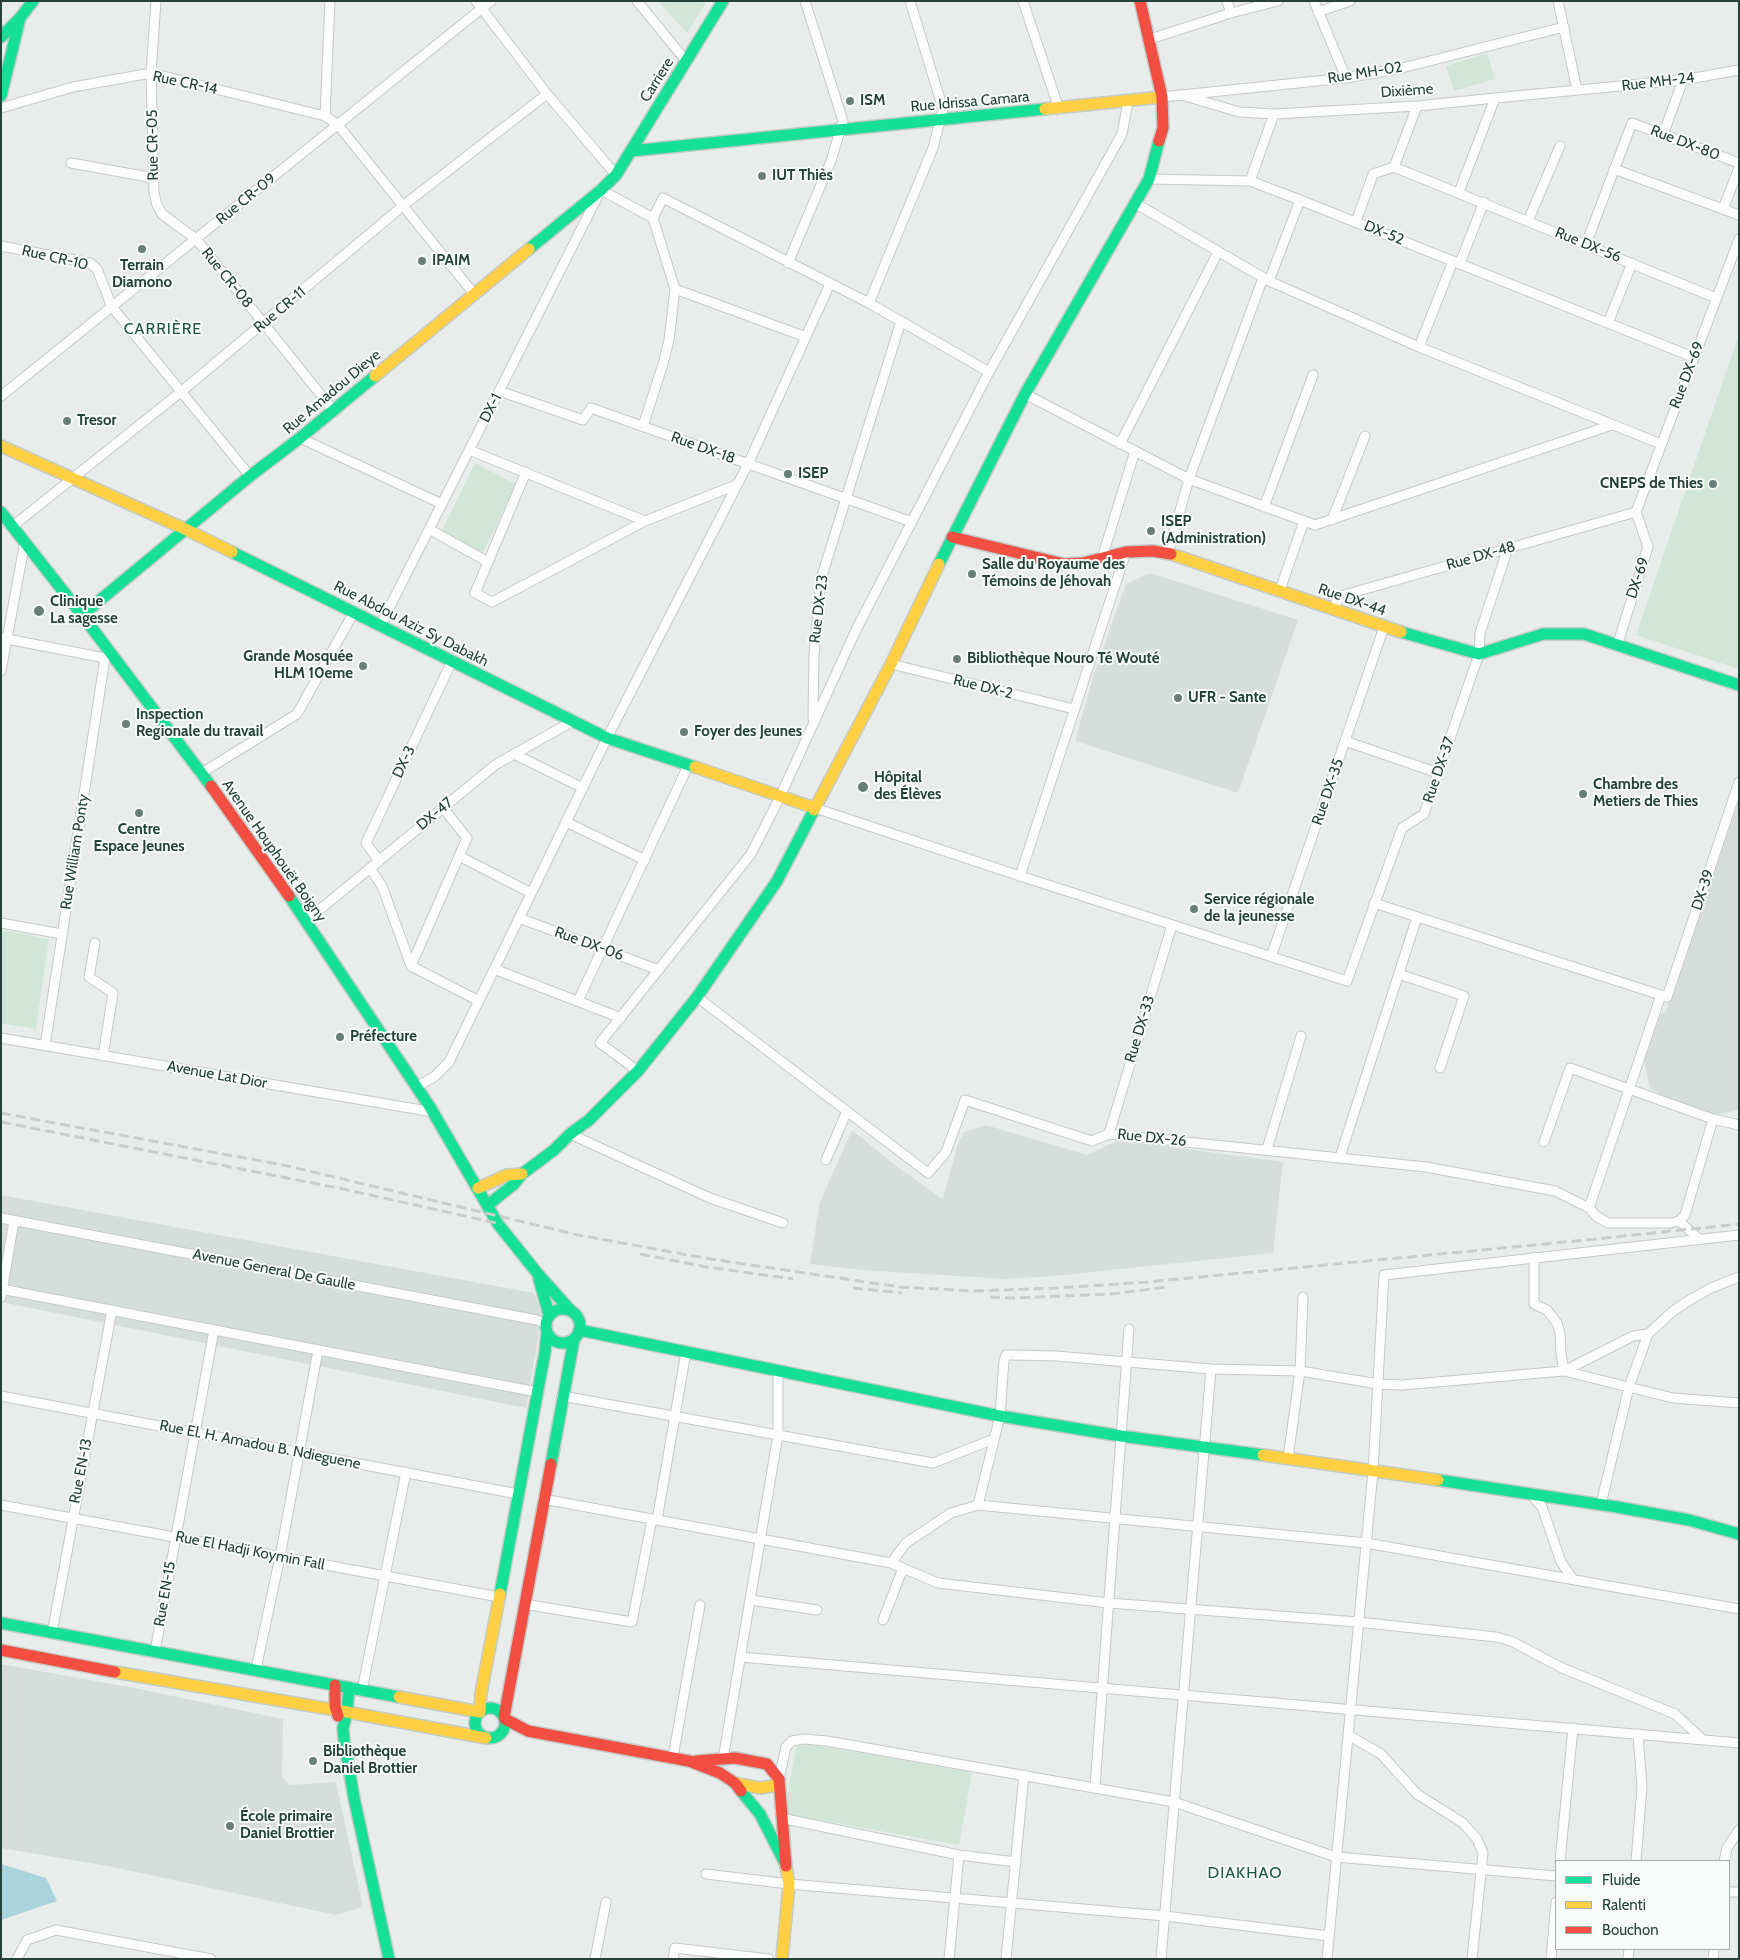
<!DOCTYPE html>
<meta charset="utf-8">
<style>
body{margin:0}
#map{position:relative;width:1740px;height:1960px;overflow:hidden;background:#e8edeb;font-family:Cabin,sans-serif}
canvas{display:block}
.frame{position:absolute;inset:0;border:2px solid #24423a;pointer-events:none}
.legend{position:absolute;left:1555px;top:1860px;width:175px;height:90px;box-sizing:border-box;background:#f7fbf9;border:1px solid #a3b1ad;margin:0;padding:6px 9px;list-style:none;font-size:15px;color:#24423a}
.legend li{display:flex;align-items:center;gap:10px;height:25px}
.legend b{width:25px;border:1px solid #a3b1ad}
</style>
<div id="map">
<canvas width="1740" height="1960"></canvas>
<div class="frame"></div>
<ul class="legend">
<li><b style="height:6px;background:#16e098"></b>Fluide</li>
<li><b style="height:6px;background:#ffcf43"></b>Ralenti</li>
<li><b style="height:6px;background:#f24e42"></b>Bouchon</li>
</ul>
</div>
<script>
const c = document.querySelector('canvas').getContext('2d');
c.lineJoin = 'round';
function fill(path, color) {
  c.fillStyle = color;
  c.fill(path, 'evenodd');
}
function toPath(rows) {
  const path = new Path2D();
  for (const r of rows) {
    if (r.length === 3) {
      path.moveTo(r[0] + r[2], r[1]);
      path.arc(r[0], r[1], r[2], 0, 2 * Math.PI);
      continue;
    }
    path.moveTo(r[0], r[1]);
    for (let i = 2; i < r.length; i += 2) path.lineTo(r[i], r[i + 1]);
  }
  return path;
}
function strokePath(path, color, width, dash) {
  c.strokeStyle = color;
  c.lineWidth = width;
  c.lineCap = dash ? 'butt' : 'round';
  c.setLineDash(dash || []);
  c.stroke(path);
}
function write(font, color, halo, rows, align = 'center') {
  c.font = font + ' Cabin,sans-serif';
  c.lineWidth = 4;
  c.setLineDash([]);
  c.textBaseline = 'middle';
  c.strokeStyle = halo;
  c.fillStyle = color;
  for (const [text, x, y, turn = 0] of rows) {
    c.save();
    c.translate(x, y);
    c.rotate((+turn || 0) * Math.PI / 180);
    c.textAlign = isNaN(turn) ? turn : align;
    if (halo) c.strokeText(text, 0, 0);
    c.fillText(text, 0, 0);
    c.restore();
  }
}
fill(toPath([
 [1150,573,1298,620,1238,793,1075,741,1094,674,1126,584],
 [1739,800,1739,1110,1716,1115,1668,1099,1650,1088,1643,1055,1656,1018,1666,1011],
 [986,1125,1087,1155,1119,1140,1283,1162,1273,1253,1054,1276,1004,1279,861,1270,810,1264,820,1202,852,1130,900,1169,943,1199,958,1143,964,1132],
 [1,1195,534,1293,542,1315,526,1408,1,1302],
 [1,1664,139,1689,283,1719,282,1777,290,1785,336,1782,363,1907,336,1915,108,1866,1,1848]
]), '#d6dedb');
fill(toPath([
 [658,1,707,1,687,33],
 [1487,53,1495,79,1454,91,1446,66],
 [1739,334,1739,669,1636,635],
 [475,463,516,484,483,553,442,531],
 [1,930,49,939,36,1029,1,1023],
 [797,1742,972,1772,959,1845,784,1814]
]), '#d1e6d8');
fill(toPath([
 [1,1864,46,1878,57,1901,1,1920]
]), '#a9d4db');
const street = toPath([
 [156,1,151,73,154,192,157,205,162,214,196,239,333,410],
 [476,1,547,94,616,175],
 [637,1,686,61],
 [1023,1,1059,109],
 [1227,1,1231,13],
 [1314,1,1346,78],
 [1558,1,1577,90],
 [1318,12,1350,1],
 [1150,39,1231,13,1278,1],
 [1182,95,1239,112,1274,114,1417,106,1495,98,1683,80,1739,70],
 [1162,97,1346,78,1402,68,1564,27],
 [1,108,73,87,151,73,325,116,338,125,474,294],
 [325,116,330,1],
 [1663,135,1683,80],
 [71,163,154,178],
 [1394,167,1417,106],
 [1614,169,1739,215],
 [1149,179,1250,181,1300,200,1693,357],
 [1250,181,1274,114],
 [1459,192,1495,98],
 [1135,203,1269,281,1419,347,1661,444],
 [1723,209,1739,168],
 [1528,221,1560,146],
 [1356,222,1372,177,1373,174,1394,167,1716,298],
 [1586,244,1632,123,1739,163],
 [1,246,90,263,97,269,112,307,250,476],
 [788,263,831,161,843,121,805,1],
 [1460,263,1484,202],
 [1269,281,1300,200],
 [869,303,933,148,943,109,910,1],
 [1608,323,1632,263],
 [806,337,675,289,653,218,663,198,869,303,989,372],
 [1419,347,1453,261],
 [499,391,583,420,591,408,912,522],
 [1025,394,1189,479,1315,525,1612,425],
 [1,396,491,1],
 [643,426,663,364,669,340,675,289],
 [300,438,442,504],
 [1120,444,1218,252],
 [469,450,645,521],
 [526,472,475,593,492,602,645,521,736,485],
 [1264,507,1313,375],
 [1636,512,1739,239],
 [1332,520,1365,436],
 [13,526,182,391,404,205,547,94],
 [429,529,488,562],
 [1168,553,1189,479,1263,278],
 [1102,558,1135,451],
 [1280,590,1304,521],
 [1333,609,1337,601,1344,595,1636,512],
 [380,626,601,190,653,218],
 [2,638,105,658],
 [1617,646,1648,547,1636,512],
 [891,664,1074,709],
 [1,671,25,541],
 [813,718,814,654,821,579,901,321],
 [1345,741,1438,773],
 [514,754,583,788],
 [200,774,297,714,354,612],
 [815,808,1020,876,1347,981,1402,828,1424,814,1479,654,1480,633,1508,548],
 [566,822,645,860],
 [459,856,531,893],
 [379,861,366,843,452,661],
 [370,868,382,886,411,966,479,1001],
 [1020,876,1126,552],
 [1374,903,1667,997,1739,782],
 [519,918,659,970],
 [306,921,495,765,573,721],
 [1,923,62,934],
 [95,943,89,977,113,993,103,1056],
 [1271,957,1384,627],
 [411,966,467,838,443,808],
 [494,969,621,1018],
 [1399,974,1464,996,1440,1068],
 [697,997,928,1173,946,1152,965,1100,1092,1141,1109,1134,1426,1167,1555,1191,1589,1208,1596,1216,1608,1223,1671,1223,1679,1221,1685,1215,1713,1119],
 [578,1001,688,766],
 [1,1038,433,1112],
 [45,1046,105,658],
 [638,1071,600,1043,751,854,780,797,856,630,989,372,1122,134,1128,102],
 [416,1087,434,1077,449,1062,607,738,748,464,830,284],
 [570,1134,710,1198,783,1223],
 [1109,1134,1172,925],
 [1544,1142,1570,1068,1713,1119,1739,1125],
 [1267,1149,1301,1036],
 [1340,1157,1417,917],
 [826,1160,847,1111],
 [1589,1208,1661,995],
 [1,1218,537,1320,546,1324],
 [1679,1221,1698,1238],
 [1534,1257,1534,1304,1547,1310,1557,1323,1560,1333,1561,1354,1564,1371],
 [1,1289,537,1392],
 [1,1297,14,1221],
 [1564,1371,1633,1336,1648,1334],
 [1,1396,518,1494],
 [562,1396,933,1463,994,1439],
 [1288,1458,1300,1371,1303,1297],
 [1532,1495,1542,1507,1561,1562,1573,1579],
 [543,1499,891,1563,938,1583,1109,1603,1358,1622,1496,1637,1511,1641,1562,1668,1675,1714,1702,1739],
 [1601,1504,1629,1387,1648,1334,1672,1312,1688,1301,1711,1288,1739,1277],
 [1,1505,499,1597],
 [978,1505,1000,1416,1004,1360,1006,1355,1011,1355,1056,1356,1211,1369,1300,1371,1378,1384,1402,1385,1564,1371,1673,1398,1739,1403],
 [657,1520,686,1352],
 [891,1563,906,1543,951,1513,978,1505,1366,1543,1739,1609],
 [750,1600,817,1610],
 [524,1604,632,1622,652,1519],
 [883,1620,903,1568],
 [52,1633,112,1310],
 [155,1651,214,1330],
 [740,1657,1739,1743],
 [256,1669,280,1557,318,1350],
 [362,1690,406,1472],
 [1348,1735,1381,1754,1417,1794,1463,1823,1477,1839,1483,1853,1472,1959],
 [673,1757,700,1605],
 [723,1759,778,1435,778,1370],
 [779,1779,786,1747,792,1741,804,1739,827,1741,1174,1802,1336,1857,1556,1876],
 [1095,1787,1129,1329],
 [781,1818,959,1855],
 [1560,1861,1573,1728],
 [1636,1861,1642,1787,1638,1734],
 [1724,1861,1727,1848,1739,1830],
 [706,1874,789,1884,1165,1916,1329,1936],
 [1729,1892,1739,1892],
 [17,1959,27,1940,56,1930,211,1959],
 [595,1959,606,1902],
 [673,1959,675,1948,769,1959],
 [949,1959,959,1855,1016,1862],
 [1006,1959,1024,1775],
 [1161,1959,1211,1369],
 [1327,1959,1373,1471,1384,1275,1739,1235],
 [1551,1959,1556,1902],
 [1628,1959,1629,1949],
 [1713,1959,1714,1949]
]);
const fast = toPath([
 [1,37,20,18,33,1],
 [1,96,20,18],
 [631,151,1045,109],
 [529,249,601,190,616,175,723,1],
 [1,512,82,615,211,786],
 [232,552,607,738,695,767],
 [939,564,1025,394,1149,179,1159,141],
 [82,615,250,476,300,438,375,376],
 [1401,632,1479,654,1543,634,1584,634,1739,685],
 [289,896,430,1107,498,1224,538,1274,571,1311],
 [488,1205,514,1184,522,1174,554,1150,570,1134,589,1120,638,1071,697,997,777,881,814,810],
 [539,1279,549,1315],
 [563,1326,17],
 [579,1330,1000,1416,1121,1436,1263,1455],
 [551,1464,574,1339],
 [1438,1480,1617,1507,1689,1520,1739,1534],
 [500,1594,545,1352,547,1332],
 [1,1623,399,1697],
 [349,1688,347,1712,343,1728,344,1740,354,1798,389,1959],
 [490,1723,15],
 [741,1791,760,1814,785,1863]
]);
const slow = toPath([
 [1045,109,1162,97],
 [375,376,529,249],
 [1,446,185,529,232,552],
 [1171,554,1401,632],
 [695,767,815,808],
 [814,810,891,664,939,564],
 [478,1188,507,1175,522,1174],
 [1263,1455,1438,1480],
 [115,1672,347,1712,486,1738],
 [399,1697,480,1712,481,1693,500,1594],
 [735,1783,760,1788,779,1785],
 [782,1959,789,1884,786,1866]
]);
const jam = toPath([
 [1140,1,1162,97,1163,128,1159,141],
 [952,537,1064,564,1083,563,1126,552,1153,551,1171,554],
 [211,786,289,896],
 [1,1650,115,1672],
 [335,1685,335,1706,338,1716],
 [504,1717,551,1464],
 [505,1719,528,1731,689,1761,720,1773,735,1783,741,1791],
 [696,1761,735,1758,767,1764,779,1779,786,1866]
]);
strokePath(street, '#c5cac8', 11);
strokePath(fast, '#c3cbc8', 14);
strokePath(slow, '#c3cbc8', 14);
strokePath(jam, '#c3cbc8', 14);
strokePath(street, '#fcfcfc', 9);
strokePath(fast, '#16e098', 11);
strokePath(slow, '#ffcf43', 11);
strokePath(jam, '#f24e42', 11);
strokePath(toPath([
 [1,1113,288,1166,578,1235,710,1259,900,1287,974,1291,1057,1288,1148,1282,1586,1240,1739,1224],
 [1,1122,343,1189,501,1224],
 [640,1254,707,1267,793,1279],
 [853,1288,902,1293],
 [990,1297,1012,1298,1111,1294,1167,1287]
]), '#c9cdcc', 3, [10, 5]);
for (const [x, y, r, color] of [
 [850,101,5,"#697e78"],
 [762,176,5,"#697e78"],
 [142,249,5,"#697e78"],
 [422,261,5,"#697e78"],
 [67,421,5,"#697e78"],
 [788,474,5,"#697e78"],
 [1713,484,5,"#697e78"],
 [1151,531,5,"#697e78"],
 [972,574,5,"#697e78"],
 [39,611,6,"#697e78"],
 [957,659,5,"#697e78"],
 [363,666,5,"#697e78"],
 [1178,698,5,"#697e78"],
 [126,724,5,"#697e78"],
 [684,732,5,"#697e78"],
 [863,787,6,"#697e78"],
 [1583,794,5,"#697e78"],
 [139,813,5,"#697e78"],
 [1194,909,5,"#697e78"],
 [340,1037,5,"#697e78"],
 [313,1761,5,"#697e78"],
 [230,1826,5,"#697e78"]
]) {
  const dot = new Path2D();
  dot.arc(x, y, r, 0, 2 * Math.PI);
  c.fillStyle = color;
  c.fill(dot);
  strokePath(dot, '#f7fbf9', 2);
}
write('15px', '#24423a', '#f7fbf9', [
 ["Rue MH-02",1365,73,-9],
 ["Carriere",657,80,-58],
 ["Rue MH-24",1658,82,-7],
 ["Rue CR-14",185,83,12],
 ["Dixième",1407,91,-4],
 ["Rue Idrissa Camara",970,102,-5],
 ["Rue DX-80",1685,143,21],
 ["Rue CR-05",153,145,-91],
 ["Rue CR-09",246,199,-39],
 ["DX-52",1384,233,22],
 ["Rue DX-56",1588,245,22],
 ["Rue CR-10",55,258,13],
 ["Rue CR-08",227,278,51],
 ["Rue CR-11",280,310,-40],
 ["Rue DX-69",1687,375,-69],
 ["Rue Amadou Dieye",332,392,-40],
 ["DX-1",491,408,-63],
 ["Rue DX-18",703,448,20],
 ["Rue DX-48",1481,556,-16],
 ["DX-69",1638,578,-72],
 ["Rue DX-44",1352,600,19],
 ["Rue DX-23",819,609,-83],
 ["Rue Abdou Aziz Sy Dabakh",411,624,27],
 ["Rue DX-2",983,687,14],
 ["DX-3",404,762,-65],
 ["Rue DX-37",1439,770,-71],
 ["Rue DX-35",1328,792,-71],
 ["DX-47",435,814,-40],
 ["Avenue Houphouët Boigny",274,851,55],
 ["Rue William Ponty",75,852,-81],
 ["DX-39",1703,890,-72],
 ["Rue DX-06",589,944,20],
 ["Rue DX-33",1140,1029,-73],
 ["Avenue Lat Dior",217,1075,10],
 ["Rue DX-26",1152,1138,6],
 ["Avenue General De Gaulle",274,1270,11],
 ["Rue El. H. Amadou B. Ndieguene",260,1445,11],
 ["Rue EN-13",81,1471,-79],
 ["Rue El Hadji Koymin Fall",250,1551,11],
 ["Rue EN-15",165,1594,-80]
]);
write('bold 15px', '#24423a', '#f7fbf9', [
 ["ISM",860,101],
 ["IUT Thiès",772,176],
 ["IPAIM",432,261],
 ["Terrain",142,266,"center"],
 ["Diamono",142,283,"center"],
 ["Tresor",77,421],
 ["ISEP",798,474],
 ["CNEPS de Thies",1703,484,"right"],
 ["ISEP",1161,522],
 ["(Administration)",1161,539],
 ["Salle du Royaume des",982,565],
 ["Témoins de Jéhovah",982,582],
 ["Clinique",50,602],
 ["La sagesse",50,619],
 ["Grande Mosquée",353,657,"right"],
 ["HLM 10eme",353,674,"right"],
 ["Bibliothèque Nouro Té Wouté",967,659],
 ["UFR - Sante",1188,698],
 ["Inspection",136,715],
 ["Regionale du travail",136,732],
 ["Foyer des Jeunes",694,732],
 ["Hôpital",874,778],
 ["des Élèves",874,795],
 ["Chambre des",1593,785],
 ["Metiers de Thies",1593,802],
 ["Centre",139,830,"center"],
 ["Espace Jeunes",139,847,"center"],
 ["Service régionale",1204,900],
 ["de la jeunesse",1204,917],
 ["Préfecture",350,1037],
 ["Bibliothèque",323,1752],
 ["Daniel Brottier",323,1769],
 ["École primaire",240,1817],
 ["Daniel Brottier",240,1834]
], 'left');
c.letterSpacing = '1px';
write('16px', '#1f5548', '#f7fbf9', [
 ["CARRIÈRE",163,329],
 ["DIAKHAO",1245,1873]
]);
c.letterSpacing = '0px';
</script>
